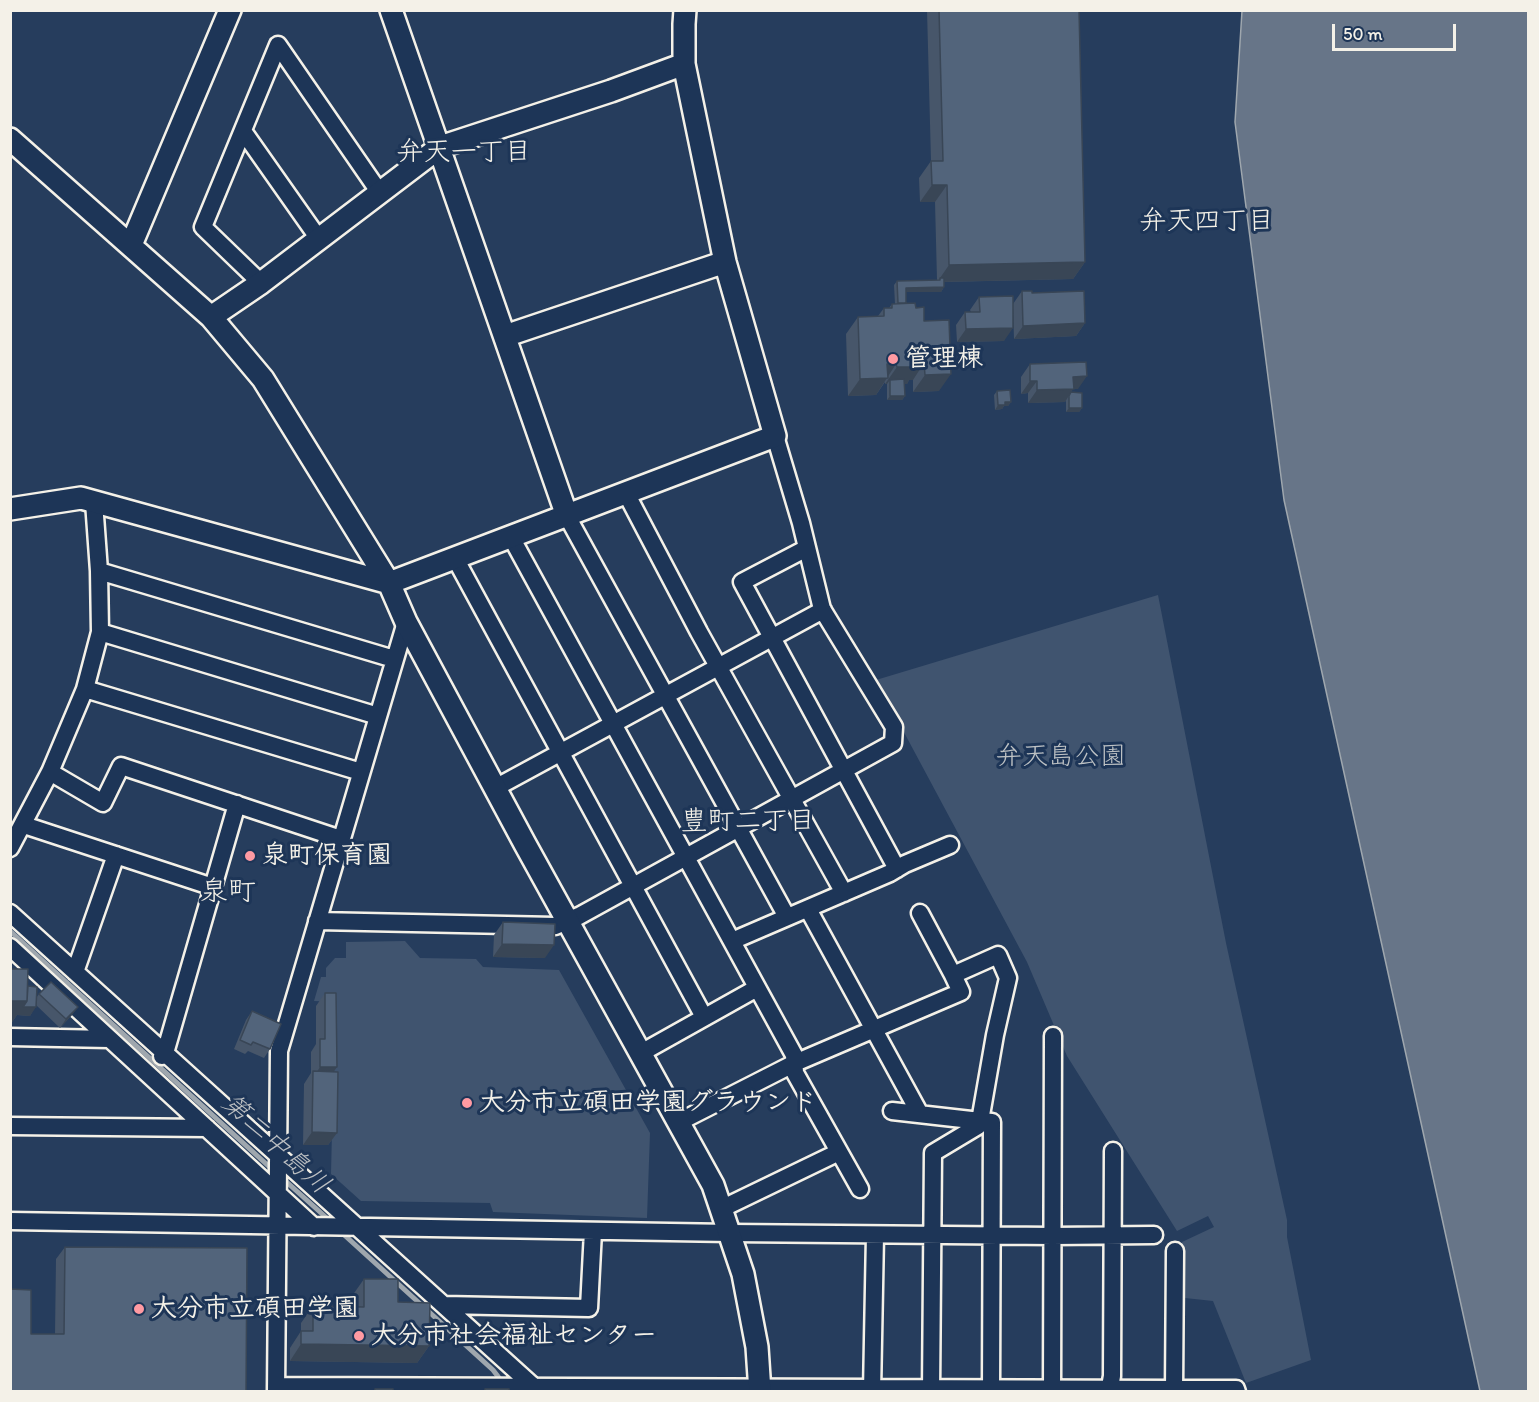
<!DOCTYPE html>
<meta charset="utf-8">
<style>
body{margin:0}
#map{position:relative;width:1539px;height:1402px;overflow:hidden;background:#263d5d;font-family:Itim,sans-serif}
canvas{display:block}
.frame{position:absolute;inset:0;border:12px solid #f4f1e8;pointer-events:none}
.scale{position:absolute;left:1332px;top:24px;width:124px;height:27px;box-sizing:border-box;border:3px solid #f4f1e8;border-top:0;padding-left:8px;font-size:18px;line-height:21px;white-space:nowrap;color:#f4f1e8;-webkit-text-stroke:4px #1d3557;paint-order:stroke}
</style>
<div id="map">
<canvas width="1539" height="1402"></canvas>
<div class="frame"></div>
<div class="scale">50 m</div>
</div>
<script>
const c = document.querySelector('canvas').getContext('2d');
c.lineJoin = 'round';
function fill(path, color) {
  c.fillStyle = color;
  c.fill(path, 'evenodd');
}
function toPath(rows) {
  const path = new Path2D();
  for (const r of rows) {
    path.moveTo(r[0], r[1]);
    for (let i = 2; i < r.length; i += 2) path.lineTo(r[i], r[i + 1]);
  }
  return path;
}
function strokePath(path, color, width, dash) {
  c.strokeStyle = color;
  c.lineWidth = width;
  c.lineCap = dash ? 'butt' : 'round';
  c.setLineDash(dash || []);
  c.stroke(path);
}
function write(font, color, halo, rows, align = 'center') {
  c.font = font + ' Itim,"Klee One",sans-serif';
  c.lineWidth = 6;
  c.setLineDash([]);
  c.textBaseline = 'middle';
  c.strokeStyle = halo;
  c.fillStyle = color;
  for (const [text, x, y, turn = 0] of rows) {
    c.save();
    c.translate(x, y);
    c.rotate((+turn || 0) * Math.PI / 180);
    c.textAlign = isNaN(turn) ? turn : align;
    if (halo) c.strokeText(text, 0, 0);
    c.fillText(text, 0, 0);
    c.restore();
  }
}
fill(toPath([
 [1158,595,1226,943,1287,1220,1287,1237,1311,1360,1246,1383,1213,1301,1185,1298,1182,1242,1214,1227,1208,1216,1177,1231,1067,1056,1027,962,876,680],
 [405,941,420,958,476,959,483,967,559,970,650,1133,647,1218,493,1212,490,1203,361,1201,331,1174,335,1002,314,1001,321,977,326,977,326,968,335,958,346,958,346,942]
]), '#40546f');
const water = toPath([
 [1242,11,1528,11,1528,1391,1480,1391,1284,500,1235,122,1242,11]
]);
fill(water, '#677588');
strokePath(water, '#9fa7ae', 1.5);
strokePath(toPath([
 [10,931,274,1171],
 [281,1177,330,1221],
 [341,1232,493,1370,503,1383]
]), '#9fa7ae', 5);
const minor = toPath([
 [243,131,319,239],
 [261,283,203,227,278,45,380,193],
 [626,493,699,632,844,893],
 [567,516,787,917],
 [511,537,794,1055,795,1073,860,1189],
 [807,548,742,582,897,869],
 [455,558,704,1017],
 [99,571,394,659],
 [100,632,378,716],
 [85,689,361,772],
 [50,772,103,803,121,766,341,839],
 [495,788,823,610],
 [24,825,213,887],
 [10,848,50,772,85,689,100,632,99,571,94,502],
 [808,909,920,1114],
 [10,913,533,1386],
 [920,913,953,975],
 [317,921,555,926,579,916,893,743,894,727,822,609,801,523,775,436],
 [732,941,890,873,905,864,950,845],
 [10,947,314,1227],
 [75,972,116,855],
 [10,1037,109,1039],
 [641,1053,757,988],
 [162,1056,165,1053,237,804],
 [892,1111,980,1121,978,1126,933,1153,931,1392],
 [679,1122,795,1063,961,992,953,975,998,955,1008,978,995,1035,980,1121,992,1122,991,1392],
 [10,1126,207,1128],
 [721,1209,839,1152],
 [10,1221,730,1233,1053,1236,1154,1235],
 [444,1305,589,1308,593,1231],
 [276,1386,1174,1389,1236,1389,1237,1392],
 [276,1392,279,1051,406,622],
 [872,1392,875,1235],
 [1052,1392,1053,1036],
 [1109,1392,1112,1376,1113,1151],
 [1174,1392,1175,1251]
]);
const tertiary = toPath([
 [391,10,567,516],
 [10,139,211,317,263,379,389,583,406,622,525,844,713,1185,743,1274,757,1347,760,1392],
 [131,245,230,10],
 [211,317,261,283,440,147,611,91,684,64],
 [505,336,725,262],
 [10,509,81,498,389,583,775,436,725,262,684,64,684,24,685,10]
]);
strokePath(minor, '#f4f1e8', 21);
strokePath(tertiary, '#f4f1e8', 26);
strokePath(minor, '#1d3557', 16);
strokePath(tertiary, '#1d3557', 21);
fill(toPath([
 [927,10,1079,10,1085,262,1073,279,944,282,944,287,941,292,906,292,906,303,916,308,924,321,939,391,913,392,913,380,909,380,907,384,905,384,905,396,902,400,887,400,887,384,885,384,885,382,876,395,848,396,846,334,858,317,878,316,884,308,889,308,892,304,895,304,894,285,897,281,937,280,935,202,920,202,919,178,931,161],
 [1022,291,1032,293,1085,323,1076,336,1014,339,1013,308,1004,341,957,342,956,325,965,312,971,312,970,310,979,297,1013,304],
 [1030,364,1078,389,1073,389,1071,392,1082,408,1079,412,1066,412,1066,400,1065,402,1028,403,1028,393,1021,394,1021,377],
 [997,391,1011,402,1008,406,1004,406,1002,409,995,410,994,395],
 [503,922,545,958,493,957,494,935],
 [10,969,28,986,36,998,39,994,72,1015,60,1028,36,1005,30,1016,17,1015,10,1025],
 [325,993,333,1072,337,1133,328,1145,303,1145,304,1084,311,1073,311,1052,316,1044,316,1006],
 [252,1011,270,1049,264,1058,248,1051,245,1054,234,1049,246,1020],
 [65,1247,246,1392,31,1334,55,1334,56,1259],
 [364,1279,398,1302,429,1346,417,1363,290,1361,290,1348,301,1331,301,1323,313,1306,352,1307,352,1296]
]), '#47566a');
fill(toPath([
 [932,185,947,185,935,202,920,202],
 [1085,262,1073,279,938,282,940,278,949,265],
 [944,287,941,292,903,292,906,288],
 [1085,323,1076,336,1014,339,1023,326],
 [1013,328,1004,341,957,342,966,329],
 [919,363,924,363,913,380,909,380,907,384,890,384,890,380,887,384,885,384,897,367],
 [887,364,896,364,876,395,848,396,860,379],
 [951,374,939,391,913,392,925,375],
 [1087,376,1078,389,1073,389,1065,402,1028,403,1037,390,1073,377],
 [1030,381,1037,381,1028,393,1021,394],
 [890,396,905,396,902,400,887,400],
 [1005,402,1011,402,1008,406,1004,406,1002,409,995,410,998,405],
 [1069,408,1082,408,1079,412,1066,412],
 [502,944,554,945,545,958,493,957],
 [11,1001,27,1001,36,1007,30,1016,17,1015,10,1025,10,1002],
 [78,1007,72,1015,60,1028,66,1019],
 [320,1067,337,1067,328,1080,313,1078],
 [312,1132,337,1133,328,1145,303,1145],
 [301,1344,429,1346,417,1363,290,1361]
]), '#394656');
const building = toPath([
 [939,10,1079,10,1085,262,949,265,947,185,932,185,931,161,943,161,939,10],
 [940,278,944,278,944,287,906,288,906,303,898,303,897,281,940,280,940,278],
 [1022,291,1032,291,1032,293,1084,291,1085,323,1023,326,1022,291],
 [1013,296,1013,328,966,329,965,312,980,312,979,297,1013,296],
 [915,303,916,308,924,307,924,321,949,320,951,374,925,375,924,363,919,363,919,367,897,367,896,364,887,364,888,378,860,379,858,317,884,316,884,308,892,308,892,304,915,303],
 [1086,362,1087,376,1073,377,1074,389,1037,390,1037,381,1030,381,1030,364,1086,362],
 [904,379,905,396,890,396,890,380,904,379],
 [1010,390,1011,402,1005,402,1005,405,998,405,997,391,1010,390],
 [1071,392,1082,393,1082,408,1069,408,1069,396,1071,392],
 [503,922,555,924,554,945,502,944,503,922],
 [10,969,28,969,27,1001,11,1001,10,969],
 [51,982,78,1007,66,1019,39,994,51,982],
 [28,986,37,987,36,1007,23,1007,27,1001,28,986],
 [325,993,336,993,337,1067,320,1067,320,1039,325,1039,325,993],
 [252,1011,281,1024,270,1049,253,1042,251,1045,240,1040,252,1011],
 [313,1071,338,1072,337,1133,312,1132,313,1071],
 [65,1247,247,1248,246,1392,10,1392,10,1289,31,1290,31,1334,64,1334,65,1247],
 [364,1279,398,1279,398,1302,430,1303,429,1346,301,1344,301,1331,313,1331,313,1306,364,1307,364,1279],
 [375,1389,393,1389,393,1392,375,1392,375,1389],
 [485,1389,509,1389,509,1392,485,1392,485,1389]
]);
fill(building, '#52647b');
strokePath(building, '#394656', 1.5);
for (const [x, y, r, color] of [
 [893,359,6,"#ff9aa2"],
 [250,856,6,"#ff9aa2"],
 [467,1103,6,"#ff9aa2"],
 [139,1309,6,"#ff9aa2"],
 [359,1336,6,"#ff9aa2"]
]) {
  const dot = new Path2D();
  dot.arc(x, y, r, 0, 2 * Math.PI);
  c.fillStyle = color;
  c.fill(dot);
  strokePath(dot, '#1d3557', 2);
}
write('bold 26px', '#f4f1e8', '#1d3557', [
 ["管理棟",905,359],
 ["泉町保育園",262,856],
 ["大分市立碩田学園グラウンド",479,1103],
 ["大分市立碩田学園",151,1309],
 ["大分市社会福祉センター",371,1336]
], 'left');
write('26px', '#bec2c4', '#1d3557', [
 ["弁天島公園",1061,757]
]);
write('27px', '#f4f1e8', '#1d3557', [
 ["弁天一丁目",464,153],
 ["弁天四丁目",1207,222],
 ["豊町二丁目",748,822]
]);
write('italic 27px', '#bcbfc2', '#1d3557', [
 ["第二中島川",275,1145,42]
]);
write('28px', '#f4f1e8', '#1d3557', [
 ["泉町",228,893]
]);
</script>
